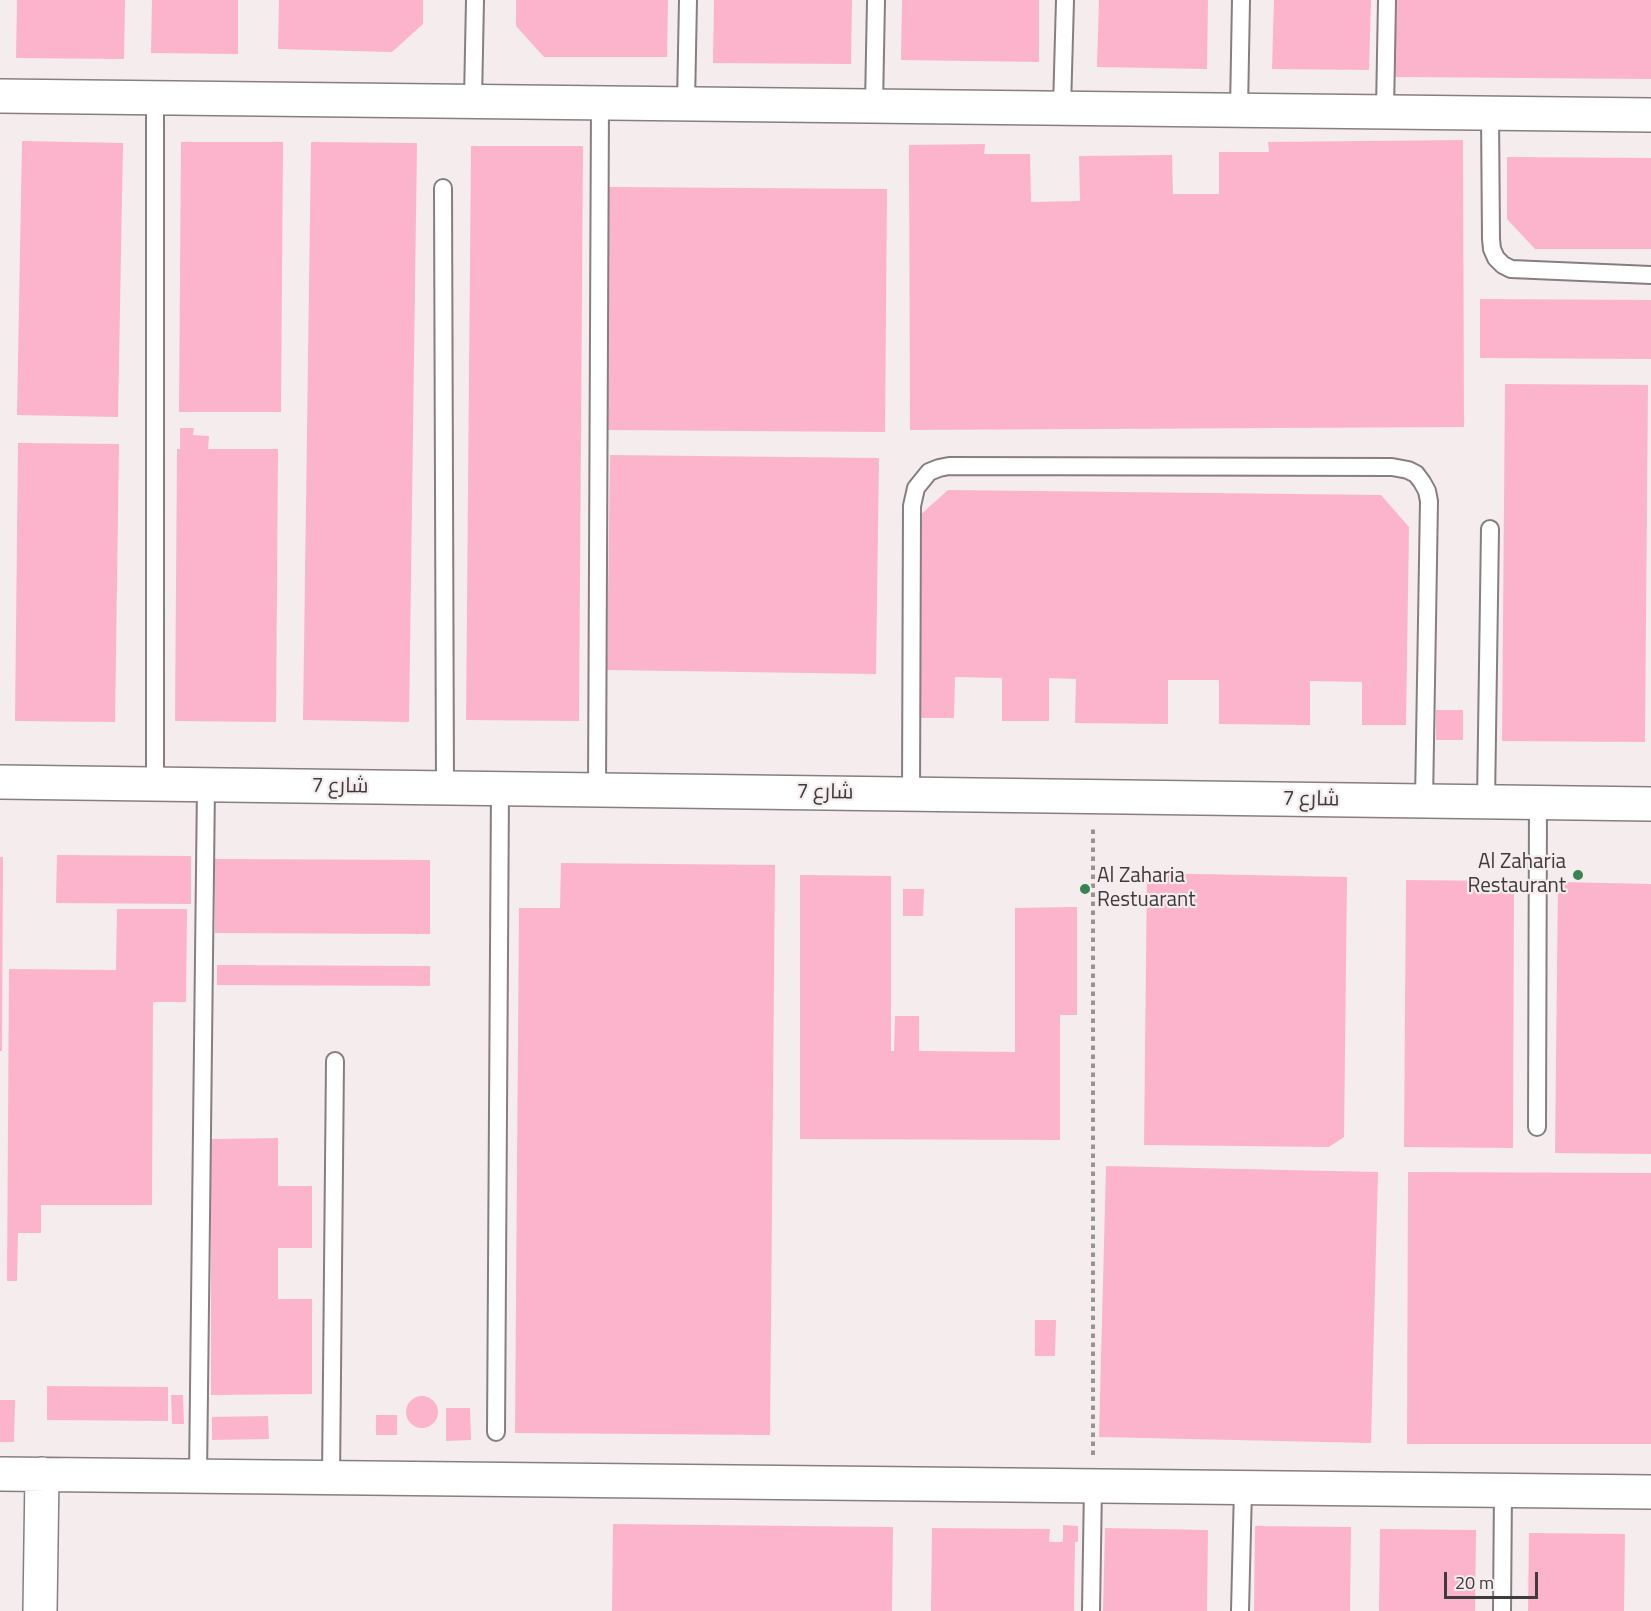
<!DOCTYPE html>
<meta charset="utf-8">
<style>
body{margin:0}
#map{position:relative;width:1651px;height:1611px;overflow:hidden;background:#f5ecee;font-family:"Titillium Web",sans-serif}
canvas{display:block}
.scale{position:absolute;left:1444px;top:1572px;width:94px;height:27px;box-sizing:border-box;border:3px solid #3f3b3c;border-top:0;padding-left:8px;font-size:18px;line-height:21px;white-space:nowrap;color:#3f3b3c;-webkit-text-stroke:4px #f5ecee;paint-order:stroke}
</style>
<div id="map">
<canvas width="1651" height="1611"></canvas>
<div class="scale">20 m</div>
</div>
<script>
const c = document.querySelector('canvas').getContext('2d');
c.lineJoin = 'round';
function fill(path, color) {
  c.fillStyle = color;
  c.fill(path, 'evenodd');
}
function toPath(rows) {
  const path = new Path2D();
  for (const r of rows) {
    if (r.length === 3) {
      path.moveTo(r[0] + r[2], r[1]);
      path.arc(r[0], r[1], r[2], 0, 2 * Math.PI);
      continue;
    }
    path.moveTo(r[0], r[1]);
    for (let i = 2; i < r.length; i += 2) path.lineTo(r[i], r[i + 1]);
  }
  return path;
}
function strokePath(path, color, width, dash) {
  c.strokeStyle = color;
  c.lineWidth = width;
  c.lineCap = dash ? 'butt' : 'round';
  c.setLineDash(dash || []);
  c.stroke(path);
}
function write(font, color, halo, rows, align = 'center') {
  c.font = font + ' "Titillium Web",Cairo,sans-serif';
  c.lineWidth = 4.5;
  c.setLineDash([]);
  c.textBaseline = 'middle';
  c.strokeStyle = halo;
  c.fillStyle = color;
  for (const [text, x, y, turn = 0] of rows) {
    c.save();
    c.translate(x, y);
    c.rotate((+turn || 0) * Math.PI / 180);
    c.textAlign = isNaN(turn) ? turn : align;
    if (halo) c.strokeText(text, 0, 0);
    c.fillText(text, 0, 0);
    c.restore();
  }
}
fill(toPath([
 [17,0,125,0,124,59,16,58],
 [152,0,238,0,238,54,151,53],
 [279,0,423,0,423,24,392,52,278,49],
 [516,0,668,0,667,57,544,57,516,26],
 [714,0,852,0,851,64,713,63],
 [902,0,1039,0,1039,62,901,60],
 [1099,0,1208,0,1207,69,1097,67],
 [1274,0,1371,0,1369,70,1272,69],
 [1395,0,1651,0,1651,79,1395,77],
 [1463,140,1464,427,910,430,909,145,985,144,984,154,1030,154,1031,202,1080,201,1079,156,1172,155,1173,194,1219,194,1219,152,1269,152,1268,142],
 [22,141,123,143,118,417,17,415],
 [181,142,283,142,281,412,179,412],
 [311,142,417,143,409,722,303,720],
 [471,146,583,146,579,721,466,720],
 [1507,157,1651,158,1651,249,1535,249,1507,219],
 [609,187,887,189,885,432,607,430],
 [1480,299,1651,300,1651,359,1480,358],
 [1505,384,1648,385,1645,742,1502,741],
 [180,428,194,428,193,435,209,436,208,449,278,449,276,722,175,721,177,449,180,449],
 [18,443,119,444,115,722,15,721],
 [610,455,879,458,876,674,607,670],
 [948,490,1381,495,1409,527,1406,725,1362,725,1362,682,1310,681,1310,725,1219,724,1219,680,1168,680,1168,724,1075,723,1076,679,1049,678,1049,721,1002,721,1002,678,955,677,954,718,916,718,919,516],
 [1436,710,1463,710,1463,740,1436,740],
 [57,855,191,856,191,904,56,903],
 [0,857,3,857,2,1051,0,1051],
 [215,859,430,860,430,934,215,933],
 [561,863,775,865,770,1435,515,1433,519,908,560,908],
 [1147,873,1347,877,1344,1137,1329,1147,1144,1145],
 [800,875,891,876,891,1051,894,1051,895,1016,919,1016,919,1051,1015,1052,1015,908,1077,907,1077,1015,1060,1015,1060,1140,800,1139],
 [1406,880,1514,881,1513,1148,1404,1147],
 [1558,882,1651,884,1651,1154,1555,1153],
 [903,889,924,889,923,916,903,916],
 [117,909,187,909,186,1002,153,1002,152,1205,41,1205,41,1233,18,1233,17,1281,7,1281,9,969,116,970],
 [217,965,430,966,430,986,217,985],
 [278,1138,278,1186,312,1186,312,1248,278,1248,278,1299,312,1299,312,1394,211,1395,211,1139],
 [1106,1166,1378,1172,1371,1443,1099,1437],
 [1408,1172,1651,1173,1651,1444,1407,1444],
 [1035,1320,1056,1320,1055,1356,1035,1356],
 [47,1386,168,1387,168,1421,47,1420],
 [171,1395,183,1395,184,1424,172,1424],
 [422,1412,16],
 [0,1400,15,1400,14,1442,0,1442],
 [446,1408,470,1408,471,1440,446,1441],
 [376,1415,397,1415,397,1435,376,1435],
 [268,1416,269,1439,212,1440,212,1417],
 [613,1524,893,1527,892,1611,612,1611],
 [1063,1525,1078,1526,1078,1542,1075,1542,1074,1611,931,1611,932,1528,1050,1529,1049,1542,1063,1542],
 [1255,1526,1351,1527,1350,1611,1254,1611],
 [1105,1528,1208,1530,1207,1611,1103,1611],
 [1380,1529,1476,1530,1475,1611,1379,1611],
 [1529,1533,1625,1534,1624,1611,1528,1611]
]), '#fbb4cc');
const service = toPath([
 [473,100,475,0],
 [686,103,688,0],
 [874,105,876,0],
 [1062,108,1065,0],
 [1239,110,1241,0],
 [1385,111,1387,0],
 [1490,113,1491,239,1492,249,1496,258,1503,265,1511,269,1651,275],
 [443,188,445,788],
 [155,784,155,98],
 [597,790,600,102],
 [911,795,912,506,916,488,929,472,939,468,949,466,1392,467,1408,470,1416,474,1422,482,1427,491,1429,501,1424,801],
 [1486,802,1490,529],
 [1537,1127,1538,802],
 [496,1432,500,789],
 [198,1476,206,785],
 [331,1478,335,1061],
 [1091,1611,1093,1486],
 [1240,1611,1243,1488],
 [1502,1611,1503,1490]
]);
const minor = toPath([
 [0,96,1651,115],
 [0,1474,1651,1492],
 [40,1611,42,1474]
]);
const tertiary = toPath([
 [0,782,1651,804]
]);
strokePath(service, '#877e81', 20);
strokePath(minor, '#877e81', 36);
strokePath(tertiary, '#877e81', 36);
strokePath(toPath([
 [1093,1455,1093,829]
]), '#999294', 4, [4.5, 4.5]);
strokePath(service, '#fff', 16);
strokePath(minor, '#fff', 33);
strokePath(tertiary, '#fff', 33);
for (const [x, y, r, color] of [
 [1578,875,6,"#378452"],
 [1085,889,6,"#378452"]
]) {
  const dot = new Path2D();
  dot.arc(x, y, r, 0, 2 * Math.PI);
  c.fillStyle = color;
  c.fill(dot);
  strokePath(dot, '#f5ecee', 2);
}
write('21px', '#3f3b3c', '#f5ecee', [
 ["شارع 7",340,787,1],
 ["شارع 7",825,793,1],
 ["شارع 7",1311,800,1]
]);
write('21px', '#3f3b3c', '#f5ecee', [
 ["Al Zaharia",1566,863],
 ["Restaurant",1566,887],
 ["Al Zaharia",1097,877,"left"],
 ["Restuarant",1097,901,"left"]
], 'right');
</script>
